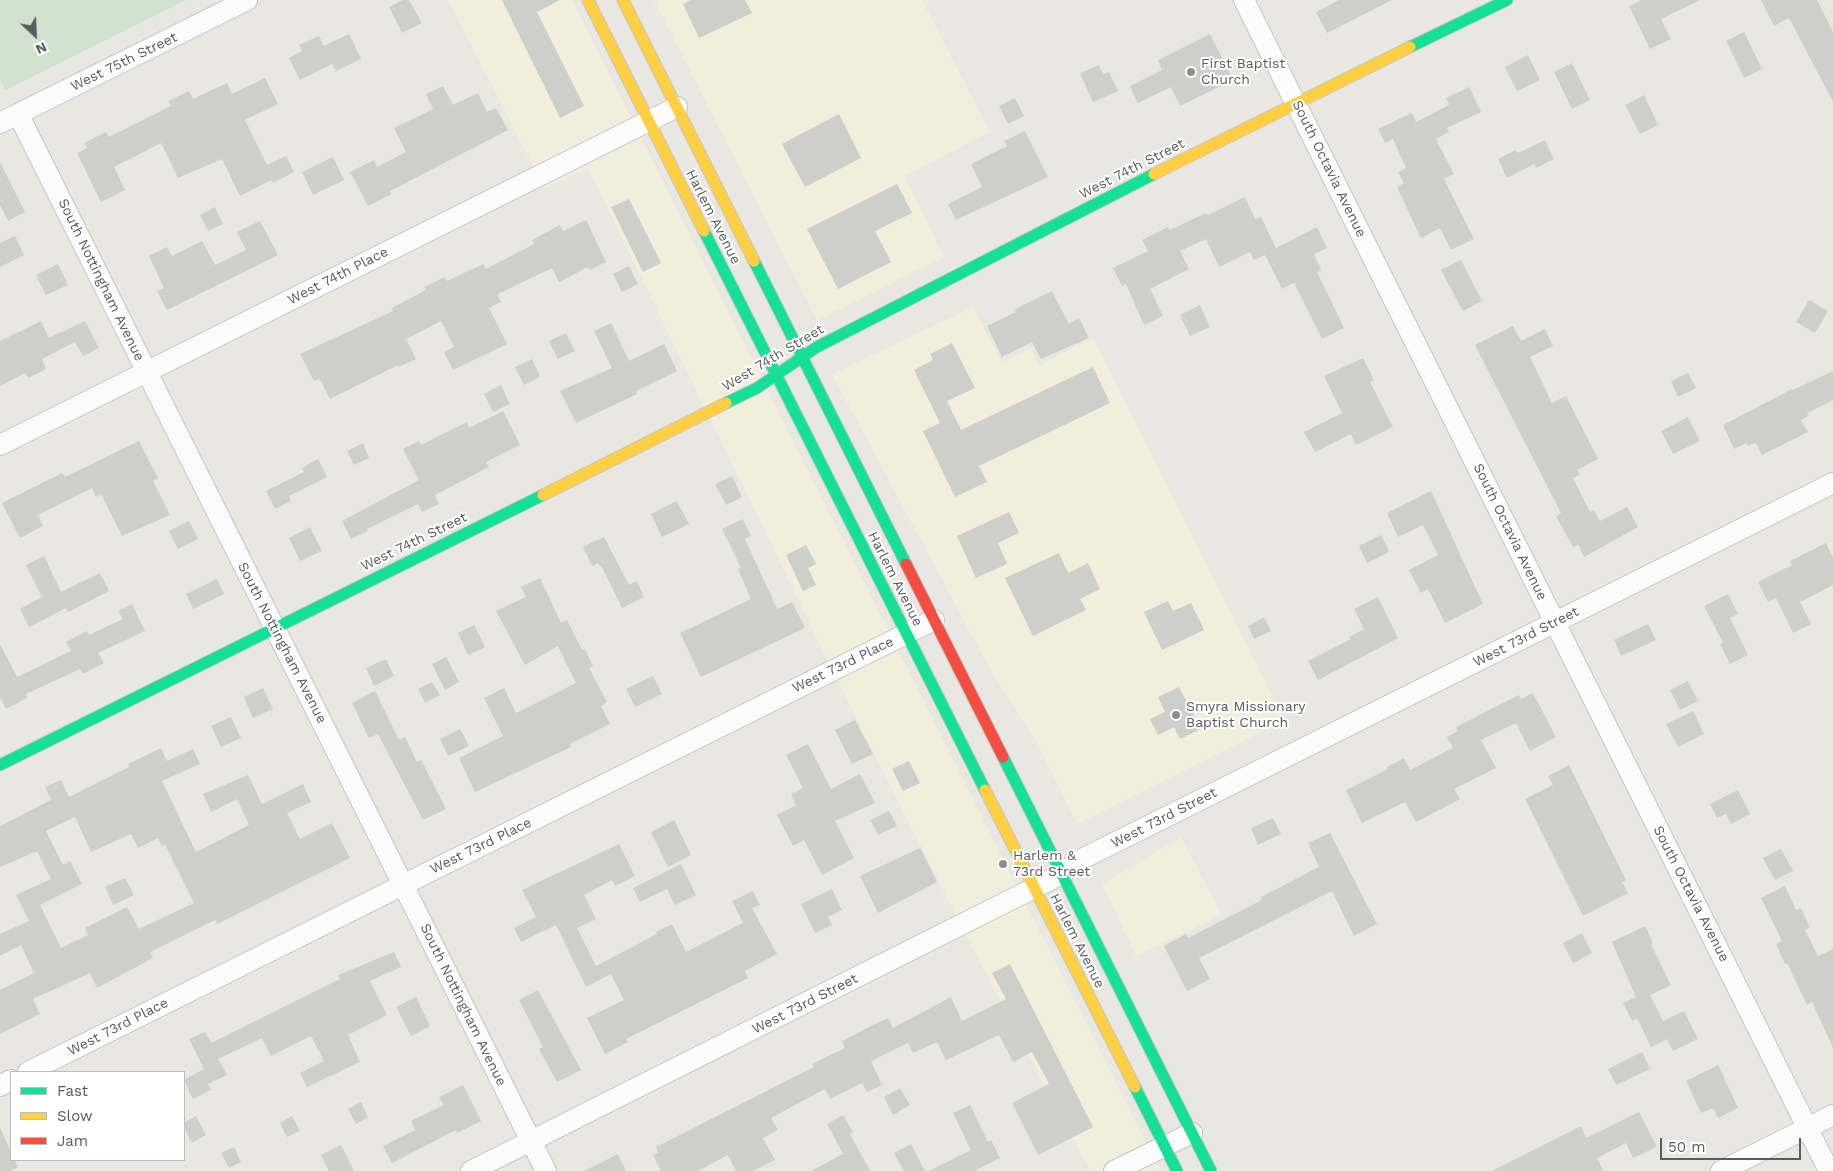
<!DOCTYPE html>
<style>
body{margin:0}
#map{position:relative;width:1833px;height:1171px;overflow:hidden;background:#e8e7e2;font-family:"Work Sans",sans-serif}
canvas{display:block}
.legend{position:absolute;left:10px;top:1071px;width:175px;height:90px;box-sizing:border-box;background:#fff;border:1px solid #bdbdbf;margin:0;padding:6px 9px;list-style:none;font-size:15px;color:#595b5f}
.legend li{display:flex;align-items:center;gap:10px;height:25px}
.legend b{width:25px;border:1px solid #bdbdbf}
.north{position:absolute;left:10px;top:10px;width:50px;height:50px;-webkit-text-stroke:4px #fff;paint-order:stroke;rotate:155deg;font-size:14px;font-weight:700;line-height:20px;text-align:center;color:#595b5f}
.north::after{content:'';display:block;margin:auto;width:18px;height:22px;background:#595b5f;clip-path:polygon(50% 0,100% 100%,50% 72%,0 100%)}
.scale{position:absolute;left:1660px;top:1138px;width:141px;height:22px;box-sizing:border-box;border:2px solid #595b5f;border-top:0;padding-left:6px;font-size:15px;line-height:18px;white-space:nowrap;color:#595b5f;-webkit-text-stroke:4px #fff;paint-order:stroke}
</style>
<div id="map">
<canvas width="1833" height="1171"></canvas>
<ul class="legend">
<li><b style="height:6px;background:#16e098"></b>Fast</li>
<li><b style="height:6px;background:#ffcf43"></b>Slow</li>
<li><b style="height:6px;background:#f24e42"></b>Jam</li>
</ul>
<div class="north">N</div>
<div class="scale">50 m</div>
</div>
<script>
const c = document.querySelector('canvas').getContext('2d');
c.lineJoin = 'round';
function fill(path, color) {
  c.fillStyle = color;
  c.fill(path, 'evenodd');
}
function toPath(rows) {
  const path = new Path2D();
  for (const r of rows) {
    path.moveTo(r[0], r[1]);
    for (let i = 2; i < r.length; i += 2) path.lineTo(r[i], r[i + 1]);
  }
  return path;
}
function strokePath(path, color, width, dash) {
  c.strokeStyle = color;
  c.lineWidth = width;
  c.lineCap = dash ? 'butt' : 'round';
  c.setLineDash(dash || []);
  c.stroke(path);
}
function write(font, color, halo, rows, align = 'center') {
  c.font = font + ' "Work Sans",sans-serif';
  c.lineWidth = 4;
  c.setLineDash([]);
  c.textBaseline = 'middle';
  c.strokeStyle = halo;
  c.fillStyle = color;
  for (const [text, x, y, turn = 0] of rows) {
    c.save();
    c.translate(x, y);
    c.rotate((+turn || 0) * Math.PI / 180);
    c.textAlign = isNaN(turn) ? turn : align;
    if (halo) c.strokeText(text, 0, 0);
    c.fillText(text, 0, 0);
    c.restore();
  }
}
fill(toPath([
 [448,0,572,0,1160,1171,1090,1171,977,957,848,702,588,168,545,189],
 [654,0,922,0,990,132,905,176,944,257,817,321],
 [973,307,1002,362,1031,348,1040,365,1093,338,1285,720,1077,824,1039,746,992,673,832,374],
 [1181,837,1222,915,1136,956,1102,884]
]), '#f1eedc');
fill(toPath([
 [0,0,186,0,5,90,0,80]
]), '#d1e3d0');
fill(toPath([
 [403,0,409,0,422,23,402,33,389,7],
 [502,0,560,0,537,12,584,106,560,118],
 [691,0,745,0,752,13,699,38,683,4],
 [1339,0,1392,0,1327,33,1316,12],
 [1642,0,1700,0,1661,19,1671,39,1650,49,1629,6],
 [1761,0,1817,0,1833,32,1833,102,1789,18,1774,26],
 [1744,32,1762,69,1744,78,1726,41],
 [349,34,361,59,336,71,332,64,300,80,289,58,302,51,299,45,319,36,324,46],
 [1210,34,1233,80,1180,106,1171,87,1138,103,1130,86,1162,70,1158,60],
 [1528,55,1540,80,1517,91,1505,67],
 [1572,63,1590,100,1572,109,1554,72],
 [1099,65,1103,74,1109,72,1118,91,1093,102,1080,73],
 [265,78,278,104,245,120,267,165,286,156,294,172,273,183,271,180,240,196,222,159,178,178,161,143,114,167,125,190,101,202,77,153,87,148,84,143,106,132,109,137,171,106,168,101,189,91,193,99,227,83,232,94],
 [443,86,453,105,478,93,487,112,496,108,508,130,390,191,391,194,368,206,350,172,374,160,377,167,406,152,394,128,433,109,426,94],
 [1469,87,1481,112,1447,128,1449,132,1436,139,1454,174,1444,179,1474,239,1451,250,1440,228,1421,238,1397,187,1404,183,1398,172,1406,168,1393,139,1385,143,1378,129,1412,113,1416,122,1449,105,1446,98],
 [1644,95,1658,125,1640,134,1625,105],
 [1015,98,1024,116,1008,124,999,106],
 [839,114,861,158,805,187,782,144],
 [1025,131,1048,177,956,220,948,204,982,187,971,164,1007,146,1004,141],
 [1545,140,1554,159,1536,168,1534,164,1507,178,1498,159,1516,150,1518,153],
 [333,157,344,180,313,195,302,172],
 [0,162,25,212,8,221,0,205],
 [897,184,912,213,875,231,891,262,838,289,807,229],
 [1245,197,1255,219,1261,217,1276,248,1317,227,1327,248,1314,254,1321,270,1317,272,1344,328,1322,339,1294,283,1282,289,1265,255,1254,260,1250,252,1219,267,1206,239,1180,251,1189,269,1150,289,1163,316,1144,325,1126,284,1122,286,1113,268,1148,251,1142,240,1168,227,1170,230,1206,213,1208,215],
 [629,199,661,263,643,272,611,207],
 [215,207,223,224,208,231,200,215],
 [586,220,606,262,590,270,588,267,559,282,552,268,498,294,501,302,489,308,507,344,453,370,444,352,454,347,441,321,406,339,416,359,399,367,398,365,330,399,320,379,314,381,300,354,393,311,392,308,426,290,424,287,445,277,447,281,483,264,486,269,534,244,532,240,560,225,563,231],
 [260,221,278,255,167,310,157,291,164,288,149,256,167,247,172,256,202,241,215,265,246,250,237,232],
 [15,236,24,255,0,267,0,243],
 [1461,260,1482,301,1463,311,1441,270],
 [58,264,68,285,46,295,36,275],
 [629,266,638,284,622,292,613,274],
 [1052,291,1069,324,1079,318,1089,338,1041,359,1032,342,1002,357,987,326,1016,312,1015,309],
 [1809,300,1828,311,1815,333,1796,322],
 [1200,305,1210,327,1190,336,1180,315],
 [41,321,49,338,85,321,99,348,83,356,75,342,42,359,46,369,28,378,25,373,0,386,0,341],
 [611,323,629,361,664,344,677,371,636,391,637,394,576,423,560,391,612,368,594,331],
 [1513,326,1521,341,1545,329,1553,346,1530,357,1552,403,1566,396,1598,459,1577,470,1580,475,1573,478,1590,512,1594,510,1600,521,1627,507,1638,527,1584,557,1578,545,1573,547,1556,516,1561,513,1475,345],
 [566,333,575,351,558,359,549,341],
 [952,343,975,388,947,401,961,430,1093,367,1110,403,979,466,987,482,955,497,923,431,940,423,914,370,933,360,930,354],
 [1363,358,1374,380,1370,382,1393,427,1356,445,1351,434,1315,452,1304,432,1342,413,1324,376],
 [532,359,540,377,524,385,515,367],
 [1833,371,1833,400,1807,413,1809,416,1801,420,1808,432,1762,455,1756,443,1748,446,1746,443,1734,449,1723,425,1792,389,1793,390],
 [1688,373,1696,388,1678,397,1671,381],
 [501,385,510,404,493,412,484,394],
 [503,411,520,445,486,462,489,467,435,495,439,504,422,512,418,504,367,529,368,531,351,539,342,521,419,480,403,449,419,441,421,445,467,422,469,428],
 [1688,417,1700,441,1673,454,1661,431],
 [139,441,158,478,153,481,170,515,122,536,101,494,96,497,92,488,38,515,43,526,20,538,2,503,62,473,65,477],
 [363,443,369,458,354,465,347,451],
 [318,459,327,477,289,496,291,501,275,509,266,491,304,472,302,468],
 [732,476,742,497,726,505,715,484],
 [1431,491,1483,604,1445,623,1428,589,1421,593,1409,570,1438,555,1423,525,1398,537,1387,513],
 [677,501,689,524,662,537,651,514],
 [1009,512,1019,533,998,543,1007,564,976,578,957,536],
 [743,519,751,536,745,539,777,609,792,602,805,628,701,677,680,633,751,599,738,569,741,568,722,529],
 [189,521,198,539,178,549,169,531],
 [310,527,322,551,300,561,289,538],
 [1381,535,1389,552,1367,563,1359,546],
 [604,537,629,585,637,581,644,597,622,608,603,569,598,563,592,566,583,547],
 [1826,543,1833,558,1833,585,1800,602,1811,624,1793,633,1776,598,1768,602,1758,582,1792,565,1790,561],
 [806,545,816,564,808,568,816,585,803,591,786,555],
 [1059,553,1068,573,1088,563,1100,589,1080,599,1086,610,1033,636,1005,578],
 [44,556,61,592,100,573,109,591,68,612,66,608,29,627,20,609,42,597,26,565],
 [540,578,561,623,567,620,582,650,585,649,593,666,589,668,607,702,601,706,610,724,570,744,571,747,475,792,459,758,503,736,484,698,504,688,516,713,576,683,558,646,525,665,496,611,526,597,521,587],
 [217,579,224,594,193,609,186,594],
 [1728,594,1738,614,1730,618,1748,655,1730,664,1720,644,1723,643,1704,606],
 [1378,597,1398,638,1318,680,1308,661,1351,639,1349,637,1364,629,1354,609],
 [1168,601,1173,611,1191,603,1204,630,1162,650,1144,612],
 [132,604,145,631,98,653,104,663,83,674,80,669,26,694,27,698,6,709,0,697,0,644,17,677,71,651,66,642,87,631,89,635,123,619,118,611],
 [1264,617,1271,631,1254,639,1248,626],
 [1648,624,1656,640,1621,656,1614,640],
 [474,625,485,647,468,655,458,633],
 [446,657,459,682,445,690,432,664],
 [386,659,394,676,374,686,366,668],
 [653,676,662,694,635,707,626,689],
 [1688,681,1698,701,1680,710,1670,690],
 [432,682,440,695,425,703,418,689],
 [1179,687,1201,729,1180,739,1174,727,1158,735,1150,719,1165,712,1158,697],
 [263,688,273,709,253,718,244,697],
 [375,691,399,740,405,737,417,762,421,760,446,809,423,820,378,734,369,738,352,703],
 [1533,693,1556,737,1530,751,1516,723,1481,740,1496,768,1454,789,1460,799,1416,822,1405,802,1362,823,1346,790,1388,769,1387,767,1404,758,1410,770,1453,748,1447,737,1458,731,1456,727,1519,695,1521,699],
 [1693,711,1704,734,1678,747,1666,724],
 [231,717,241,738,221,747,211,726],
 [855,720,873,754,852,764,835,730],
 [460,729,469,746,448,756,440,739],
 [808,744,831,789,860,774,875,803,835,821,854,858,822,875,804,840,793,846,777,815,796,805,791,794,803,788,786,755],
 [161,748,167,761,193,749,200,764,162,781,196,852,249,825,237,799,211,812,203,794,248,775,262,804,303,784,311,802,287,813,300,839,332,823,350,858,217,924,215,920,150,952,153,958,97,988,90,973,33,999,40,1014,0,1034,0,990,34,973,21,945,0,956,0,934,29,921,16,895,51,879,37,851,0,867,0,826,51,800,45,787,61,780,69,797,129,767,128,764],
 [75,817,91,852,131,834,138,848,158,838,162,846,165,844,194,903,139,929,127,907,85,928,88,935,61,948,40,905,82,884,70,861,63,865,46,831],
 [909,761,920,783,903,791,892,769],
 [1569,765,1626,880,1622,882,1628,893,1583,916,1525,799,1553,785,1548,776],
 [1738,790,1750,814,1731,824,1726,814,1717,818,1710,804],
 [889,811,897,826,878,835,870,820],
 [1273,818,1281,834,1258,845,1251,828],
 [674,820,691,855,668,867,651,832],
 [1330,833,1377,924,1354,936,1332,891,1199,958,1210,979,1187,991,1164,946,1186,934,1188,938,1262,900,1261,897,1319,867,1308,843],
 [619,844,635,876,615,886,612,880,584,895,596,919,577,928,596,966,657,934,656,932,672,924,686,952,743,923,732,901,753,891,760,905,752,908,777,954,745,971,748,978,626,1039,628,1042,605,1054,587,1018,624,1000,611,974,586,987,556,925,521,942,514,928,536,917,522,890],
 [920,848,937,882,878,913,860,876],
 [1781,849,1793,871,1775,880,1763,858],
 [681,864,696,895,675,905,667,889,640,902,633,888],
 [125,878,134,895,113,905,105,887],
 [1785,886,1796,910,1801,908,1810,927,1805,930,1818,956,1833,949,1833,1048,1812,1002,1807,1005,1787,963,1785,964,1776,944,1782,941,1761,898],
 [832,889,842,910,828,917,832,925,815,933,801,904],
 [1645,926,1653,943,1651,944,1671,985,1650,995,1663,1021,1684,1011,1698,1039,1673,1051,1667,1039,1651,1047,1637,1018,1632,1021,1623,1003,1636,997,1612,942],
 [1582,933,1592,953,1573,963,1563,943],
 [394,952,401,967,370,981,387,1015,348,1035,360,1062,307,1087,300,1073,324,1061,311,1036,271,1056,262,1038,218,1059,227,1075,208,1084,211,1090,193,1099,184,1080,204,1069,189,1039,205,1032,211,1043,340,979,338,975],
 [1010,964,1093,1127,1038,1155,1012,1103,1049,1084,1032,1052,1013,1062,999,1035,946,1060,937,1042,913,1053,908,1043,871,1061,882,1085,867,1092,862,1083,830,1099,825,1089,771,1118,778,1130,763,1138,775,1160,753,1171,736,1171,728,1155,698,1171,661,1171,653,1155,658,1153,656,1147,814,1067,812,1064,845,1048,842,1041,873,1025,888,1018,893,1028,951,997,962,1021,1006,999,992,973],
 [538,990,581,1070,557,1082,539,1049,543,1047,519,1000],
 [416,997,430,1026,411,1036,396,1007],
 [1642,1052,1650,1069,1616,1085,1608,1069],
 [1718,1065,1738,1108,1718,1118,1713,1108,1701,1113,1686,1081],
 [463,1085,481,1121,457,1133,456,1130,392,1163,383,1146,415,1130,411,1121,444,1105,439,1097],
 [900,1088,910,1105,893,1115,884,1097],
 [361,1102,368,1117,356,1124,348,1109],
 [970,1105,988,1142,991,1140,1000,1158,974,1171,929,1171,971,1150,953,1113],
 [1639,1112,1657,1147,1633,1158,1626,1143,1597,1158,1603,1171,1492,1171,1581,1126,1586,1138],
 [843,1115,853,1132,850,1134,870,1171,811,1171,843,1154,827,1124],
 [196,1116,206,1135,192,1143,184,1128,184,1123],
 [292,1116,300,1131,287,1137,280,1123],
 [0,1127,11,1152,11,1160,15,1160,18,1167,10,1171,0,1171],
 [911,1144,925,1171,904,1171,894,1153],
 [341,1145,354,1171,329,1171,321,1155],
 [234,1147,241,1162,229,1168,221,1153],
 [618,1154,626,1171,584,1171]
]), '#cececb');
const street = toPath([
 [1244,0,1829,1171],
 [18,114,546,1171],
 [0,123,247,0],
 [0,445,677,107],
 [28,1072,934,620],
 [0,1086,11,1080],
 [471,1171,1062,874,1076,862,1833,483],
 [1114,1171,1192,1133],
 [1721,1171,1833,1115]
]);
const fast = toPath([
 [1410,47,1507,0],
 [704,231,985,790],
 [754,261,906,564],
 [726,403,757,388,817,347,1154,174],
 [1003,757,1211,1171],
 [0,765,543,495],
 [1135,1087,1177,1171]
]);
const slow = toPath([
 [588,0,704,231],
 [623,0,754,261],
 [1154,174,1410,47],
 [543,495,726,403],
 [985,790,1135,1087]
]);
const jam = toPath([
 [906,564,1003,757]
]);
strokePath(street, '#c5c5c4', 22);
strokePath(fast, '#c5c6c5', 13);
strokePath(slow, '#c5c6c5', 13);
strokePath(jam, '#c5c6c5', 13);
strokePath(street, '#fcfbfb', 20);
strokePath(fast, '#16e098', 11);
strokePath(slow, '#ffcf43', 11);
strokePath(jam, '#f24e42', 11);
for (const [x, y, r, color] of [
 [1191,72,5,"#8b8c8d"],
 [1176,715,5,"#8b8c8d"],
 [1003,864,5,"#8b8c8d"]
]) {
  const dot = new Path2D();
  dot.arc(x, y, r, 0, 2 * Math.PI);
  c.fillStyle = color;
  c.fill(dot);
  strokePath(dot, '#fff', 2);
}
write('14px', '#595b5f', '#fff', [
 ["West 75th Street",124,62,-26],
 ["West 74th Street",1132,169,-27],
 ["South Octavia Avenue",1329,169,64],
 ["Harlem Avenue",713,217,63],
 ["West 74th Place",338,276,-27],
 ["South Nottingham Avenue",101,280,64],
 ["West 74th Street",773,358,-31],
 ["South Octavia Avenue",1510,532,64],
 ["West 74th Street",414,542,-26],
 ["Harlem Avenue",895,579,63],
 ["West 73rd Street",1526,637,-27],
 ["South Nottingham Avenue",282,643,63],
 ["West 73rd Place",843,665,-26],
 ["West 73rd Street",1164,818,-27],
 ["West 73rd Place",481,846,-26],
 ["South Octavia Avenue",1691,894,63],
 ["Harlem Avenue",1077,941,63],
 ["West 73rd Street",805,1004,-27],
 ["South Nottingham Avenue",463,1005,64],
 ["West 73rd Place",118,1027,-27]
]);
write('14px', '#595b5f', '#fff', [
 ["First Baptist",1201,64],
 ["Church",1201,80],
 ["Smyra Missionary",1186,707],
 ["Baptist Church",1186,723],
 ["Harlem &",1013,856],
 ["73rd Street",1013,872]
], 'left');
</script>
